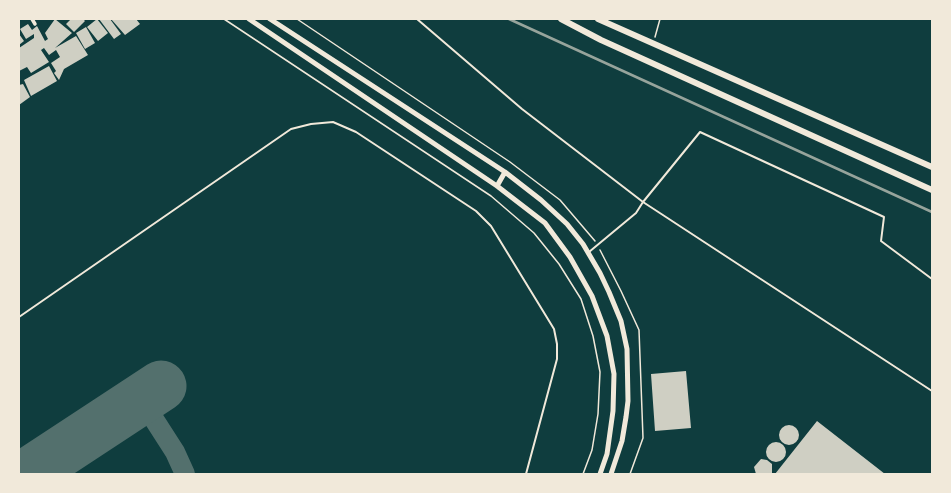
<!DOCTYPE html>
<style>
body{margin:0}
#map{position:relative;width:951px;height:493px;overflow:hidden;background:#0f3d3e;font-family:"IBM Plex Sans",sans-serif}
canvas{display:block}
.frame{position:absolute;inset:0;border:20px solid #f1e9da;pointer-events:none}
</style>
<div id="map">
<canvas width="951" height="493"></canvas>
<div class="frame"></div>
</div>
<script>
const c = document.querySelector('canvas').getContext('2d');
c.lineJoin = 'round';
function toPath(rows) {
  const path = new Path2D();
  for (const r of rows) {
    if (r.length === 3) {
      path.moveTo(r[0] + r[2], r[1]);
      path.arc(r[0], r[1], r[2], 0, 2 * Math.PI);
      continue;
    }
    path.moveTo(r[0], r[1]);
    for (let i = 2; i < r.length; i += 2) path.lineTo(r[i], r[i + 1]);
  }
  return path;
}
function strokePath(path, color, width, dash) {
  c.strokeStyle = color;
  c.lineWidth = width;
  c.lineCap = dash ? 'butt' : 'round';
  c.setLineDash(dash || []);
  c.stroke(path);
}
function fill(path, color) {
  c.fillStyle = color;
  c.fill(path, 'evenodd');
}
strokePath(toPath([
 [141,399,175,452,185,474]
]), '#53706d', 20);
strokePath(toPath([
 [27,474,161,386]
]), '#53706d', 51);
fill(toPath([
 [55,19,72,33,55,48,76,36,88,55,64,69,59,80,54,73,56,71,51,63,60,57,56,50,49,55,44,48,41,50,49,62,31,73,27,67,19,71,19,48,34,38,34,34,26,39,20,29,28,24,32,30,37,26,45,41,48,39,45,33],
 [71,19,83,19,85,21,74,32,66,24],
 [97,19,108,33,98,41,87,27],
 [99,19,110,19,121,34,114,39],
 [111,19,136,19,140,24,125,35],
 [86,27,95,43,85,49,76,33],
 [19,34,24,41,19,45],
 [49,66,57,81,31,96,24,80],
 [23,84,30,97,19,105,19,85],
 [686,371,691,428,655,431,651,374],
 [817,421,885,474,775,474],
 [789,435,10],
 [776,452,10],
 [761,459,767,460,772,464,772,474,756,474,754,467]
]), '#cfcfc3');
strokePath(toPath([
 [224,19,491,196,534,233,559,264,581,299,593,336,600,372,598,414,592,450,583,474],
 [297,19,510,162,560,200,595,241],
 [655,37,660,19],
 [600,250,621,291,639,330,643,438,630,474]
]), '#f1e9da', 1.5);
strokePath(toPath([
 [417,19,522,109,643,202,932,391],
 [589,252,636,213,643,202,700,132,884,217,881,241,932,279],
 [19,317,291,129,311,124,333,122,356,132,476,211,491,226,554,329,557,344,557,359,526,474]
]), '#f1e9da', 2);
strokePath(toPath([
 [32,19,35,24]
]), '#f1e9da', 3.5);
strokePath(toPath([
 [249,19,497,186,545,223,570,257,592,296,607,336,614,374,613,411,607,454,600,474],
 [270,19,505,172,541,200,567,224,583,244,600,273,609,292,621,321,627,349,628,401,626,417,622,441,611,474],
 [497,186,505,172]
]), '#f1e9da', 5);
strokePath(toPath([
 [561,19,601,40,932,190],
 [598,19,932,167]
]), '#f1e9da', 6);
strokePath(toPath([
 [509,19,932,212]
]), '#97a49c', 2.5);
</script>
